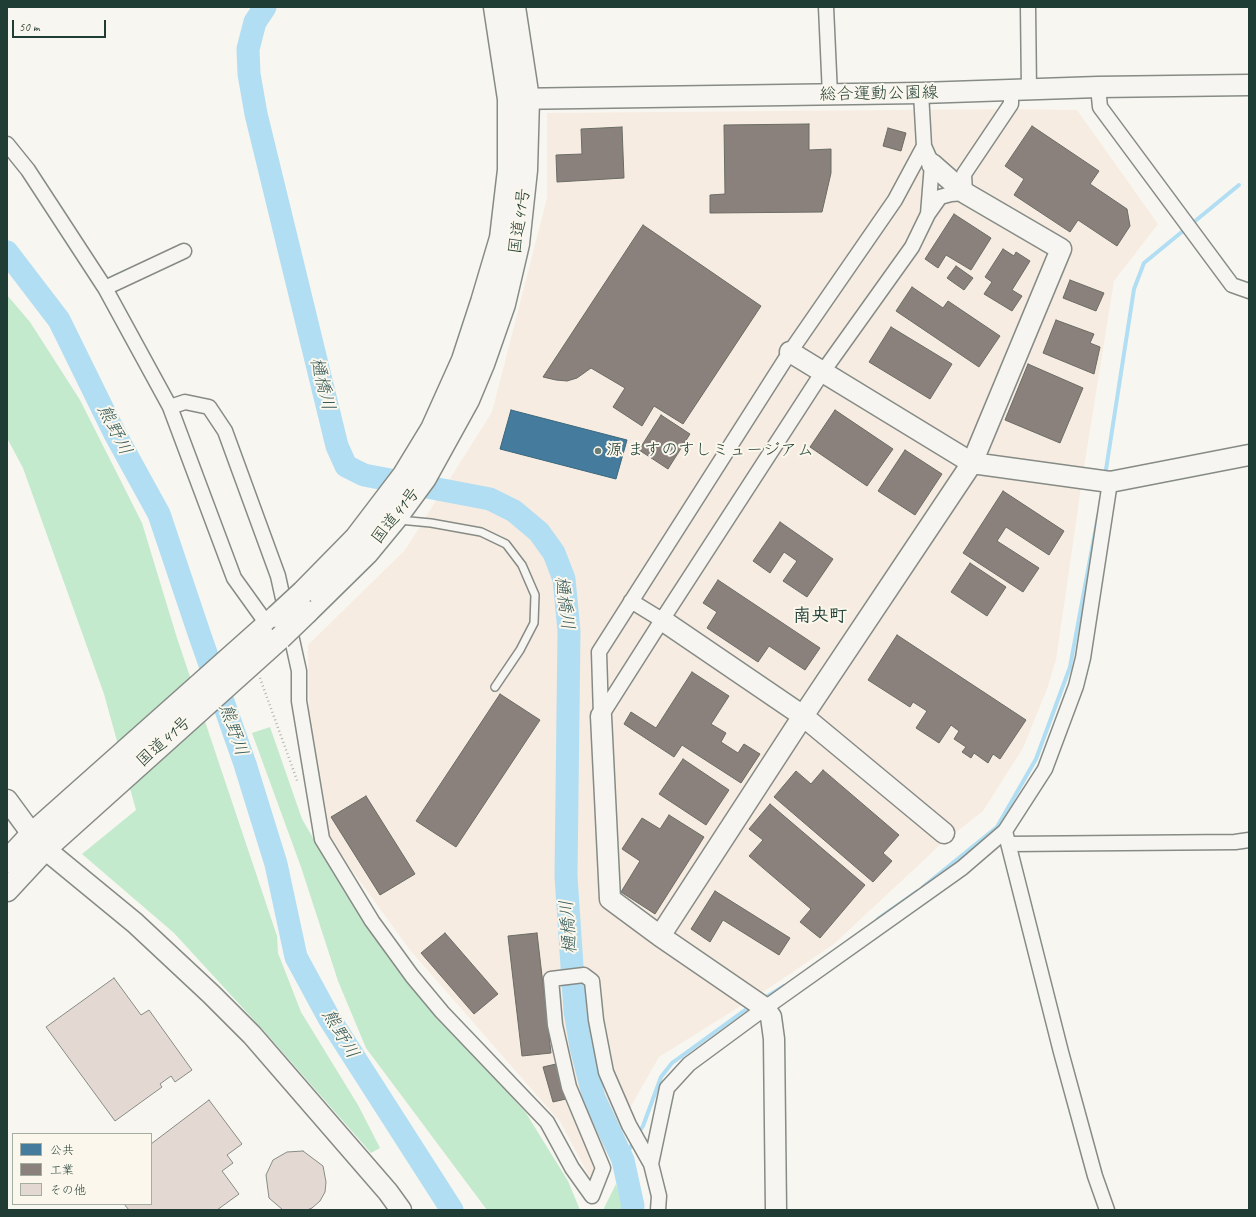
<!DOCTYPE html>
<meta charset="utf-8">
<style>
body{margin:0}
#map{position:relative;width:1256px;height:1217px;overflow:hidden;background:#f8f6f0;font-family:Caveat,"Klee One",sans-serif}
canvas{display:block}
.frame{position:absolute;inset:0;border:8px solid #1f3d34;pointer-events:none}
.legend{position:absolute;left:12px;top:1133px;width:140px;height:72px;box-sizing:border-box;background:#fbf7ec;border:1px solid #a3ada2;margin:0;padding:5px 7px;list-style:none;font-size:12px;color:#1f3d34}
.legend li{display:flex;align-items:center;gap:8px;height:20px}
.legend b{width:20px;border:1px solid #a3ada2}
.scale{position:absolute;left:12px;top:20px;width:94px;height:18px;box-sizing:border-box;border:2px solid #1f3d34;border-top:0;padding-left:5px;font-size:12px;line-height:14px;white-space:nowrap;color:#1f3d34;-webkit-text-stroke:3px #fbf7ec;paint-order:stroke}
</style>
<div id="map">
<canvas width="1256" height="1217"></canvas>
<div class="frame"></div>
<ul class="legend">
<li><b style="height:11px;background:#457b9d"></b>公共</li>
<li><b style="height:11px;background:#8a817c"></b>工業</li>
<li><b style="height:11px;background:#e4d9d2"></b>その他</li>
</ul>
<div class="scale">50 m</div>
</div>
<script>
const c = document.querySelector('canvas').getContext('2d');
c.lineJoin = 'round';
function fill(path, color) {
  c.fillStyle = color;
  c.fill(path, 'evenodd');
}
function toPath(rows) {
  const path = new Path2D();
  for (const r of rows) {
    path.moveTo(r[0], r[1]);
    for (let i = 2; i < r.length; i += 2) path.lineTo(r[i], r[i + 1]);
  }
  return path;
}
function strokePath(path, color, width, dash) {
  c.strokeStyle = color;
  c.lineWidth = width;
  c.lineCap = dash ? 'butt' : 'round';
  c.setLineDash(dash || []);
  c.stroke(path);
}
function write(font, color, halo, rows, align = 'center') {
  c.font = font + ' Caveat,"Klee One",sans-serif';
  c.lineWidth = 4;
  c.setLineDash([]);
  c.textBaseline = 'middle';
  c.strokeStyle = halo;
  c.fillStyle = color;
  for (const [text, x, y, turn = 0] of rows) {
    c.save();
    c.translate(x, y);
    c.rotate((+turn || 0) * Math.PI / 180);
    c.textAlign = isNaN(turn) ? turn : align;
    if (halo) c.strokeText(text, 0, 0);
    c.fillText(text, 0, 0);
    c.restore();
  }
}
fill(toPath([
 [1013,109,1077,110,1158,224,1114,281,1084,467,1056,660,1047,689,1023,748,983,811,940,845,834,944,760,994,659,1057,590,1178,561,1123,410,950,329,839,309,719,308,645,405,550,492,412,547,198,547,113]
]), '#f7ece1');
fill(toPath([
 [7,295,30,322,80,400,142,523,177,638,277,936,278,953,301,1012,358,1105,380,1148,371,1153,264,1031,174,933,82,854,136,810,104,694,23,468,7,438],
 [270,727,302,819,344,891,401,969,526,1113,568,1181,580,1210,487,1210,366,1048,338,981,301,867,252,733],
 [616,1184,624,1210,603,1210]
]), '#c3eacc');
const public = toPath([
 [511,410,627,440,616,479,500,449,511,410]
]);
fill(public, '#457b9d');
strokePath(public, '#3a687e', 1);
const industry = toPath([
 [809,124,809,150,831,149,831,173,822,212,710,213,710,195,725,194,724,125,809,124],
 [1032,126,1099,171,1090,184,1127,209,1130,226,1117,246,1078,220,1070,232,1014,195,1024,179,1005,166,1032,126],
 [622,127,624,178,557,182,556,155,582,154,581,129,622,127],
 [888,128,906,133,901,151,883,146,888,128],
 [954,214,991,238,971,270,946,255,938,268,925,259,954,214],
 [643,225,761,306,683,424,654,406,642,426,613,407,625,388,591,368,577,378,567,381,556,380,543,377,643,225],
 [1003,249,1014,256,1016,252,1030,261,1012,290,1022,296,1012,311,984,294,992,282,985,277,1003,249],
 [956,266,973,278,964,290,947,278,956,266],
 [1070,280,1104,293,1096,311,1063,298,1070,280],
 [912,287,943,308,948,301,1000,336,979,367,896,311,912,287],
 [1056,320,1094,334,1090,343,1100,347,1094,374,1043,353,1056,320],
 [891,327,952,364,930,399,869,362,891,327],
 [1028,364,1083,388,1060,443,1005,420,1028,364],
 [835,410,893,449,867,486,810,447,835,410],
 [661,415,690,434,668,469,639,450,661,415],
 [905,450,942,474,915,515,878,491,905,450],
 [1003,491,1064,531,1049,555,1006,527,997,541,1039,568,1023,592,963,553,1003,491],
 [780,522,833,559,807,597,783,581,797,561,784,552,770,573,753,561,780,522],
 [970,563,1006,587,987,616,951,592,970,563],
 [718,580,820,648,805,670,769,646,758,662,707,628,717,612,703,603,718,580],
 [897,635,1026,720,1000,759,993,754,988,763,974,753,971,758,962,752,966,747,954,739,959,731,951,725,939,743,916,728,927,711,913,702,910,707,868,680,897,635],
 [692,672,729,696,711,724,726,733,721,742,738,753,744,744,760,754,741,783,682,745,674,757,624,724,631,712,656,728,692,672],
 [500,694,540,720,456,847,416,821,500,694],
 [683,759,729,790,706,825,659,794,683,759],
 [823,770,899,835,883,853,892,861,873,882,774,797,796,771,811,784,823,770],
 [366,796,415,874,380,895,331,817,366,796],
 [770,804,865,885,820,938,800,922,811,909,749,856,763,840,749,829,770,804],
 [669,815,704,837,655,914,621,892,640,861,622,849,642,818,660,829,669,815],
 [715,891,790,938,779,955,723,920,710,942,691,929,715,891],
 [445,933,498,994,474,1014,421,953,445,933],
 [537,933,551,1053,522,1056,508,936,537,933],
 [556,1064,566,1099,553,1102,543,1067,556,1064]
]);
fill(industry, '#8a817c');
strokePath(industry, '#6a6d66', 1);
strokePath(toPath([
 [1105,476,1134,289,1144,263,1239,185],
 [923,887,997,827,1036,759,1070,667,1098,516],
 [878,919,918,891],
 [763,999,784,986],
 [637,1135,643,1126,661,1077,672,1063,752,1005],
 [623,1160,634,1141]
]), '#b1def3', 4);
strokePath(toPath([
 [265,7,255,22,248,49,249,74,256,114,337,446,346,466,364,475,490,499,514,511,539,532,554,553,564,579,569,631,566,876,575,1011,581,1047,594,1098,623,1160,633,1206,632,1210],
 [7,252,59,320,115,434,159,514,200,636,245,764,276,864,296,957,329,1018,452,1210]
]), '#b1def3', 23);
const building = toPath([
 [114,978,141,1015,149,1010,192,1070,175,1082,171,1076,160,1084,162,1087,115,1121,46,1027,114,978],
 [209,1100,242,1144,227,1155,233,1163,222,1171,239,1194,217,1210,129,1210,124,1204,151,1204,151,1144,209,1100],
 [303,1151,323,1166,326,1182,325,1192,320,1201,312,1208,307,1210,283,1210,269,1198,266,1175,273,1160,287,1152,303,1151]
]);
fill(building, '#e4d9d2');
strokePath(building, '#868b86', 1);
const lane = toPath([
 [399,520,431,523,481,532,506,544,522,565,535,595,534,623,520,650,495,687]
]);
const street = toPath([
 [826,7,830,95],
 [1028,7,1029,90],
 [1098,87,1100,107,1232,285,1249,291],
 [7,144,28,170,105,288,170,407,234,578,267,624],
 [928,214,940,197,951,194,965,193,964,174,1011,104,1011,90],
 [105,288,184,251],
 [170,407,185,402,209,407,225,431,278,576,299,671,299,701,322,839,372,921,412,976,442,1012,547,1122,572,1168,592,1196,603,1168,569,1087,555,1025,551,979,584,975,592,981,596,1020,606,1072,629,1125,651,1164,659,1196,658,1210],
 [631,601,662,620],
 [601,716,662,620,822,373,912,247,928,214,932,164,924,146,921,93],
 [601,716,599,652,790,352,895,200,924,146],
 [1005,831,1061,1052,1095,1176,1107,1210],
 [1009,844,1235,842,1249,840],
 [651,1164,667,1088,689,1064,765,1008,962,868,1005,831,1045,769,1076,686,1083,658,1110,482]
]);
const secondary = toPath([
 [511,99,921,93,1098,87,1249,85],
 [790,352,972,463,1110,482,1249,455],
 [662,620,803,716,944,833],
 [601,716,610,899,660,936,765,1008,771,1017,774,1039,776,1210],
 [7,800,32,834,45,849,135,923,211,994,252,1035,388,1192,401,1210],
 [660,936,803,716,972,463,1061,249,965,193,932,164]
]);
const highway = toPath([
 [303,592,356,538,404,475,432,429,463,360,482,302,501,238,509,170,509,99,495,7],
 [307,612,367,553,395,519,425,478,468,400,483,364,504,304,518,244,526,170,528,99,514,7],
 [7,861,32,834,277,616],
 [7,890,45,849,280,638]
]);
strokePath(lane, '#868b86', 10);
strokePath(street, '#868b86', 17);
strokePath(secondary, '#868b86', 23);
strokePath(highway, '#868b86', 25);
strokePath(toPath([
 [260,678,298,783]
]), '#b2b5b1', 2.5, [1, 3]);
strokePath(lane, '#f6f5f1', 7);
strokePath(street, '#f6f5f1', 14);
strokePath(secondary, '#f6f5f1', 20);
strokePath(highway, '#f6f5f1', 22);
const highwayBridge = toPath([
 [277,616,303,592],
 [280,638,307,612]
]);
strokePath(highwayBridge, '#868b86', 25, []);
strokePath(highwayBridge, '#f6f5f1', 22);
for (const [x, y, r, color] of [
 [598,451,4,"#6b7e76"]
]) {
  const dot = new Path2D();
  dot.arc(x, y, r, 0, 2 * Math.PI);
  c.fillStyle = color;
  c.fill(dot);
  strokePath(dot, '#fbf7ec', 1.5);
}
write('17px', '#1f3d34', '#fbf7ec', [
 ["総合運動公園線",879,94,-1],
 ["国道41号",520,221,-82],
 ["国道41号",396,516,-52],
 ["国道41号",164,742,-42]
]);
write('17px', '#1f3d34', '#fbf7ec', [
 ["源 ますのすしミュージアム",606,451]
], 'left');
write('italic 18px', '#365b5a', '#fbf7ec', [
 ["樋橋川",322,384,76],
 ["熊野川",114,430,63],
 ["樋橋川",564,603,83],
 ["熊野川",233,730,71],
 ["樋橋川",569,927,-94],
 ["熊野川",340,1034,59]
]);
write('bold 18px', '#1f3d34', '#fbf7ec', [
 ["南央町",820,616]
]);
</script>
